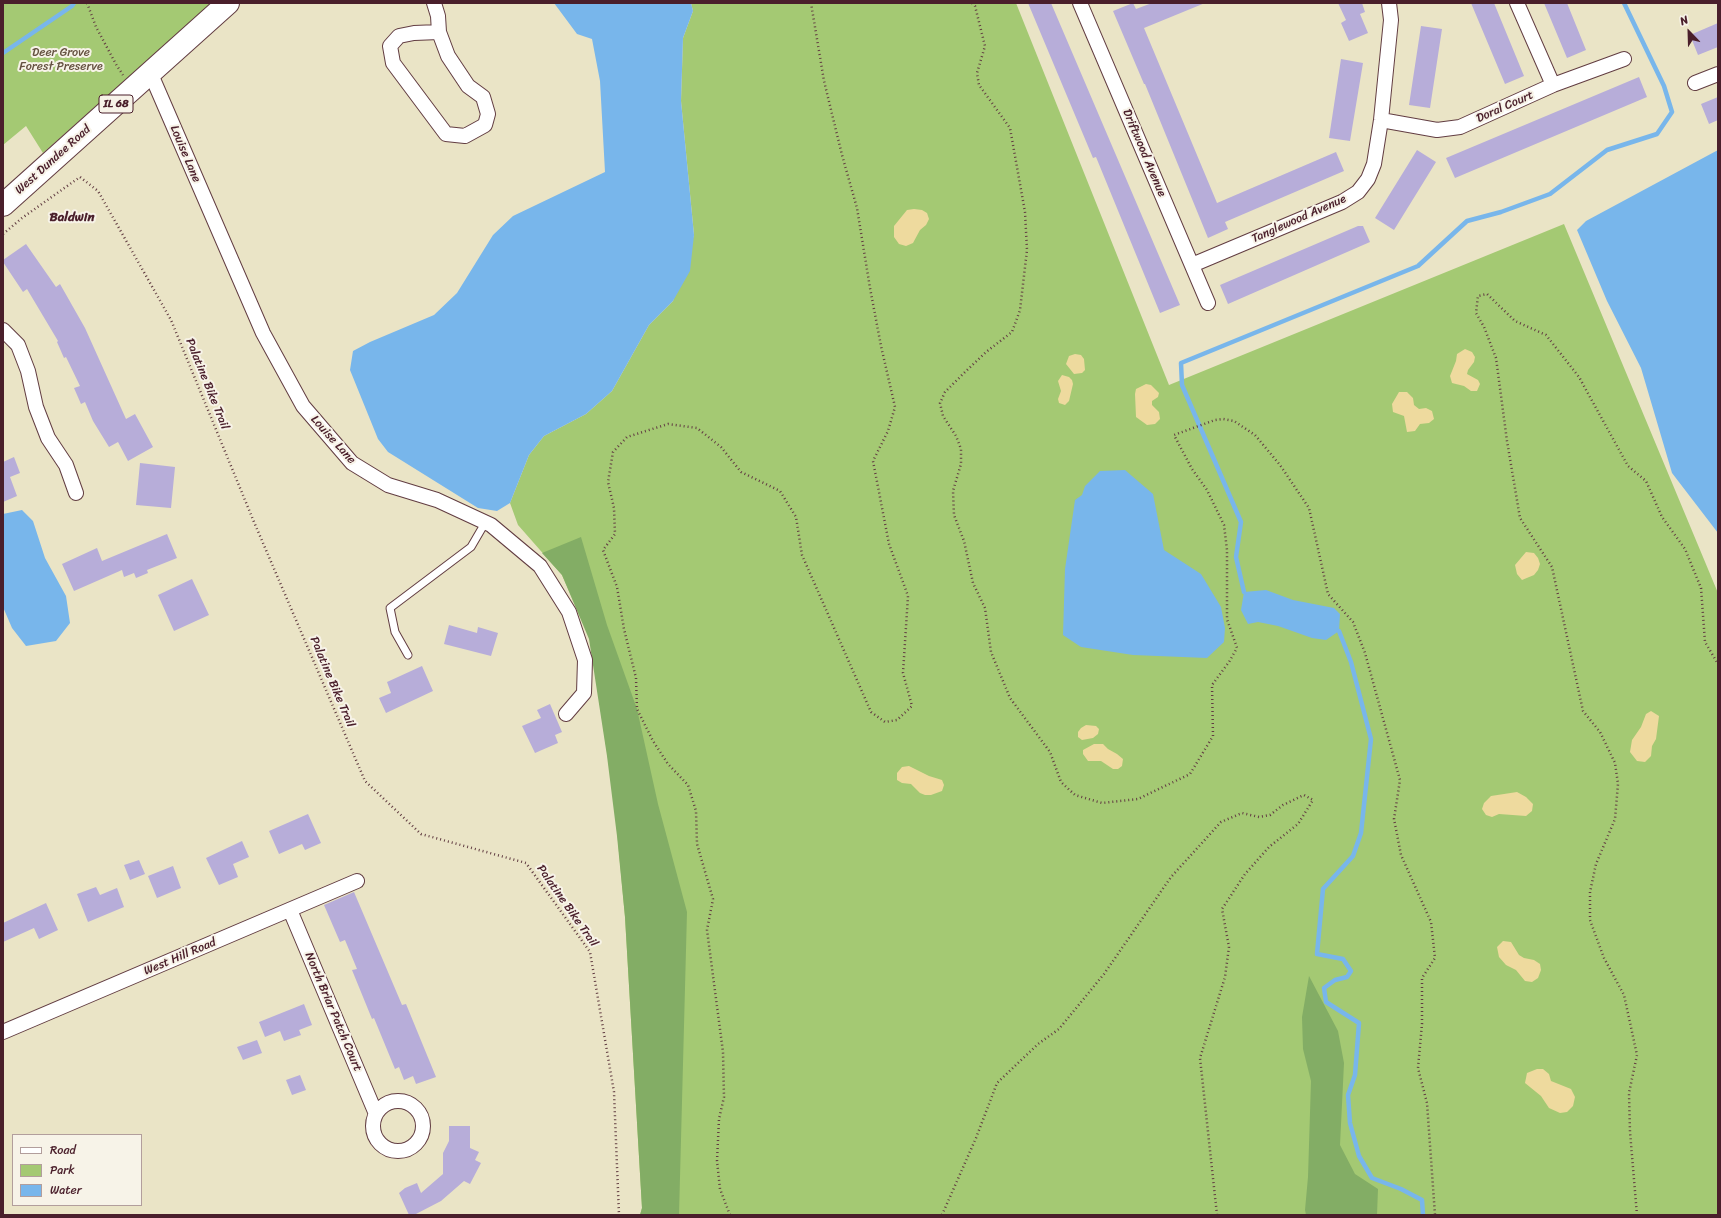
<!DOCTYPE html>
<style>
body{margin:0}
#map{position:relative;width:1721px;height:1218px;overflow:hidden;background:#eae4c6;font-family:Sriracha,sans-serif}
canvas{display:block}
.frame{position:absolute;inset:0;border:4px solid #4a1f2b;pointer-events:none}
.legend{position:absolute;left:12px;top:1134px;width:130px;height:72px;box-sizing:border-box;background:#f7f3e8;border:1px solid #b29e9c;margin:0;padding:5px 7px;list-style:none;font-size:12px;color:#4a1f2b}
.legend li{display:flex;align-items:center;gap:8px;height:20px}
.legend b{width:20px;border:1px solid #b29e9c}
.north{position:absolute;left:1669px;top:12px;width:40px;height:40px;-webkit-text-stroke:3px #f7f3e8;paint-order:stroke;rotate:337deg;font-size:11px;font-weight:700;line-height:16px;text-align:center;color:#4a1f2b}
.north::after{content:'';display:block;margin:auto;width:14px;height:18px;background:#4a1f2b;clip-path:polygon(50% 0,100% 100%,50% 72%,0 100%)}
</style>
<div id="map">
<canvas width="1721" height="1218"></canvas>
<div class="frame"></div>
<ul class="legend">
<li><b style="height:5px;background:#fff"></b>Road</li>
<li><b style="height:11px;background:#a4c973"></b>Park</li>
<li><b style="height:11px;background:#78b6eb"></b>Water</li>
</ul>
<div class="north">N</div>
</div>
<script>
const c = document.querySelector('canvas').getContext('2d');
c.lineJoin = 'round';
function fill(path, color) {
  c.fillStyle = color;
  c.fill(path, 'evenodd');
}
function toPath(rows) {
  const path = new Path2D();
  for (const r of rows) {
    if (r.length === 3) {
      path.moveTo(r[0] + r[2], r[1]);
      path.arc(r[0], r[1], r[2], 0, 2 * Math.PI);
      continue;
    }
    path.moveTo(r[0], r[1]);
    for (let i = 2; i < r.length; i += 2) path.lineTo(r[i], r[i + 1]);
  }
  return path;
}
function strokePath(path, color, width, dash) {
  c.strokeStyle = color;
  c.lineWidth = width;
  c.lineCap = dash ? 'butt' : 'round';
  c.setLineDash(dash || []);
  c.stroke(path);
}
function write(font, color, halo, rows, align = 'center') {
  c.font = font + ' Sriracha,sans-serif';
  c.lineWidth = 4;
  c.setLineDash([]);
  c.textBaseline = 'middle';
  c.strokeStyle = halo;
  c.fillStyle = color;
  for (const [text, x, y, turn = 0] of rows) {
    c.save();
    c.translate(x, y);
    c.rotate((+turn || 0) * Math.PI / 180);
    c.textAlign = isNaN(turn) ? turn : align;
    if (halo) c.strokeText(text, 0, 0);
    c.fillText(text, 0, 0);
    c.restore();
  }
}
fill(toPath([
 [3,3,212,3,43,153,26,126,3,145],
 [691,3,1016,3,1169,385,1564,224,1718,593,1718,1215,640,1215,642,1208,625,917,614,799,590,639,562,575,518,525,510,503,529,455,544,436,586,414,612,391,649,325,673,301,694,235,681,101,683,38,693,11]
]), '#a4c973');
fill(toPath([
 [581,537,607,625,637,709,658,804,687,912,679,1215,640,1215,642,1208,625,917,617,836,607,756,589,639,562,575,542,553],
 [1309,976,1338,1031,1344,1063,1340,1145,1355,1174,1378,1189,1377,1215,1306,1215,1305,1210,1308,1177,1311,1081,1303,1049,1302,1017]
]), '#83ad65');
fill(toPath([
 [914,209,922,210,927,213,929,219,926,225,920,230,913,243,906,246,899,244,894,237,894,226,907,210],
 [1465,349,1472,352,1475,357,1474,362,1468,370,1467,374,1478,380,1480,384,1477,391,1471,391,1464,386,1452,383,1450,376,1456,361,1457,354],
 [1075,354,1081,355,1084,359,1085,370,1082,373,1074,374,1066,364,1069,356],
 [1062,375,1069,377,1072,380,1073,384,1069,401,1065,405,1059,403,1058,399,1061,391,1058,381],
 [1146,384,1151,385,1159,393,1158,397,1152,401,1152,405,1159,412,1160,419,1155,424,1147,425,1136,417,1135,394,1136,389],
 [1399,392,1407,392,1413,398,1414,405,1419,409,1426,408,1432,411,1434,419,1429,423,1420,424,1415,431,1407,432,1404,416,1393,412,1392,404],
 [1526,552,1534,553,1538,558,1540,564,1538,570,1534,575,1522,580,1517,574,1515,565],
 [1651,711,1659,716,1656,739,1652,746,1651,756,1645,762,1637,761,1630,752,1632,740,1641,727,1646,714],
 [1086,725,1096,726,1099,729,1098,734,1093,738,1082,740,1078,737,1078,732,1081,728],
 [1094,744,1103,744,1108,749,1117,754,1123,759,1122,766,1118,769,1113,769,1101,761,1088,761,1083,754,1083,750],
 [909,766,929,776,942,780,944,785,942,791,931,795,925,795,920,793,911,784,902,783,897,780,897,773,902,767],
 [1517,792,1526,797,1533,804,1532,811,1526,816,1499,814,1492,817,1486,815,1482,809,1484,803,1491,796],
 [1503,941,1511,942,1519,955,1524,958,1534,960,1540,964,1541,970,1538,978,1532,982,1525,981,1516,970,1506,965,1499,957,1497,947],
 [1537,1069,1543,1069,1549,1074,1551,1081,1571,1089,1575,1097,1573,1106,1567,1112,1560,1113,1549,1108,1541,1096,1525,1083,1527,1073]
]), '#eeda9e');
fill(toPath([
 [554,3,691,3,693,11,683,38,681,101,694,235,690,271,673,301,649,325,612,391,586,414,544,436,529,455,510,503,497,511,478,508,388,452,378,439,350,370,353,351,370,342,434,315,457,293,493,235,513,216,605,172,600,81,592,39,577,34],
 [1718,150,1718,533,1672,473,1641,368,1607,301,1577,230,1586,221],
 [1125,470,1153,494,1164,550,1201,574,1221,607,1225,628,1224,642,1207,658,1133,655,1081,647,1063,635,1065,569,1075,500,1082,495,1085,486,1100,471],
 [22,510,33,521,45,558,66,596,70,623,56,641,26,646,12,628,3,607,3,514],
 [1266,590,1293,600,1334,608,1340,614,1339,631,1326,640,1312,638,1278,626,1258,622,1248,624,1241,610,1244,592]
]), '#78b6eb');
strokePath(toPath([
 [3,53,72,6,74,3],
 [1244,592,1236,557,1241,522,1182,385,1181,363,1418,266,1467,221,1501,212,1550,194,1607,150,1657,134,1672,112,1664,86,1624,3],
 [1339,631,1351,662,1371,739,1361,833,1353,856,1323,889,1317,954,1343,959,1351,971,1347,977,1335,980,1324,988,1326,1002,1359,1023,1355,1075,1348,1095,1350,1123,1359,1156,1372,1178,1401,1189,1422,1200,1423,1215]
]), '#78b6eb', 4.5);
fill(toPath([
 [1028,3,1051,3,1180,305,1160,313,1096,157,1093,158],
 [1133,3,1136,9,1152,3,1205,3,1144,28,1217,203,1336,152,1344,171,1225,222,1228,229,1208,238,1145,84,1144,84,1113,11],
 [1338,3,1362,3,1365,12,1360,14,1368,33,1349,41,1341,23,1346,20],
 [1471,3,1494,3,1524,76,1505,84],
 [1544,3,1567,3,1586,50,1567,58],
 [1718,23,1718,47,1698,55,1690,35],
 [1421,26,1442,29,1430,108,1409,105],
 [1341,59,1363,63,1350,141,1329,138],
 [1639,77,1647,97,1455,178,1446,158],
 [1718,97,1718,120,1709,124,1701,104],
 [1417,150,1436,162,1394,230,1375,218],
 [1358,226,1363,226,1370,242,1228,304,1220,285],
 [26,244,56,287,60,284,85,328,126,419,135,414,153,447,128,461,118,442,109,447,93,421,85,402,81,404,74,388,80,386,66,357,64,358,57,342,58,341,27,289,23,292,3,262,3,260],
 [14,457,20,473,10,477,17,496,3,502,3,462],
 [140,463,175,467,171,508,136,505],
 [167,534,177,558,147,570,148,573,136,578,134,573,124,577,122,570,74,591,62,564,97,548,102,561],
 [192,579,209,615,174,631,158,595],
 [449,625,477,633,478,627,498,633,491,656,444,644],
 [422,666,433,691,386,713,379,698,391,693,387,682],
 [550,704,562,732,555,735,558,743,535,753,522,726,541,718,537,710],
 [308,814,321,843,305,850,302,844,279,854,269,831],
 [242,841,249,857,233,864,238,877,219,885,206,858],
 [139,860,145,874,130,880,124,865],
 [173,866,181,888,157,898,148,876],
 [96,887,100,895,117,888,124,907,88,922,77,894],
 [354,892,402,1005,406,1004,436,1077,416,1084,413,1076,404,1080,399,1067,395,1069,374,1018,372,1019,352,970,357,969,345,940,340,942,324,905],
 [46,903,58,930,39,939,34,928,3,942,3,923],
 [304,1004,312,1025,299,1030,301,1035,284,1041,280,1031,265,1037,259,1022],
 [257,1040,262,1053,243,1060,237,1047],
 [300,1075,306,1090,292,1095,286,1080],
 [449,1126,470,1126,470,1148,479,1152,475,1160,481,1163,470,1184,464,1181,441,1201,414,1215,409,1215,399,1193,405,1188,417,1183,421,1193,443,1174,443,1153,449,1141]
]), '#b7add9');
const service = toPath([
 [408,655,395,632,390,608,471,547,485,523]
]);
const minor = toPath([
 [434,3,438,16,439,32,448,56,468,86,483,97,488,114,485,125,465,136,446,134,393,63,390,46,399,36,414,33,439,32],
 [1080,3,1208,303],
 [1517,3,1553,85],
 [150,72,263,333,303,406,352,463,388,485,437,500,491,525,540,566,569,612,585,660,584,693,566,714],
 [1695,83,1718,74],
 [1381,120,1437,130,1460,127,1553,85,1624,59],
 [1192,265,1342,202,1358,192,1368,179,1374,164,1381,120,1391,20,1389,3],
 [3,330,18,345,28,371,36,407,48,438,66,465,76,493],
 [290,910,376,1114],
 [3,1032,357,881],
 [398,1126,25]
]);
const primary = toPath([
 [3,205,228,3]
]);
strokePath(service, '#623d42', 9);
strokePath(minor, '#623d42', 16);
strokePath(primary, '#623d42', 24);
strokePath(toPath([
 [87,3,96,27,117,66,123,75],
 [972,3,975,6,985,46,977,73,979,85,1010,128,1025,212,1027,250,1020,310,1012,332,986,352,963,374,945,392,940,403,943,416,956,436,961,449,961,464,953,491,954,515,964,541,973,583,985,608,991,652,1010,698,1050,752,1061,782,1075,795,1102,803,1138,799,1190,774,1213,736,1212,685,1229,662,1237,648,1227,619,1227,550,1224,525,1207,490,1192,469,1174,435,1215,420,1223,419,1234,421,1255,435,1280,465,1309,508,1328,594,1353,622,1365,653,1400,780,1394,819,1401,855,1431,922,1435,958,1422,978,1422,1024,1418,1068,1427,1103,1435,1215],
 [3,234,22,218,80,177,98,191,171,320,254,522,365,781,421,834,526,863,590,952,614,1092,619,1215],
 [730,1215,720,1189,717,1161,719,1119,724,1097,723,1052,707,930,713,899,697,844,696,811,688,785,668,764,653,741,637,709,636,678,624,629,617,587,603,550,615,534,614,508,608,482,613,452,627,437,668,424,697,428,721,447,741,472,780,491,796,517,802,555,871,712,885,722,897,720,912,706,903,673,908,596,889,544,873,461,888,431,895,407,881,346,870,288,857,208,842,155,824,81,811,3],
 [942,1215,976,1138,997,1083,1038,1044,1059,1029,1104,974,1171,877,1221,822,1242,813,1259,817,1270,815,1283,805,1304,795,1313,800,1298,824,1269,847,1245,874,1222,909,1229,947,1225,977,1200,1058,1217,1215],
 [1637,1215,1630,1132,1629,1093,1637,1055,1624,995,1604,958,1590,920,1590,892,1596,864,1615,819,1618,784,1615,763,1600,732,1583,711,1552,567,1520,518,1507,441,1496,358,1484,327,1476,313,1478,296,1487,294,1515,321,1546,335,1579,377,1628,466,1646,481,1662,517,1685,549,1701,588,1705,642,1718,664]
]), '#623d42', 2.5, [1, 3]);
strokePath(service, '#fff', 7);
strokePath(minor, '#fff', 14);
strokePath(primary, '#fff', 22);
for (const [x, y, w] of [
 [116,104,34]
]) {
  const box = new Path2D();
  box.roundRect(x - w / 2, y - 9, w, 18, 3);
  c.fillStyle = '#f7f3e8';
  c.fill(box);
  strokePath(box, '#4a1f2b', 1);
}
write('bold 11px', '#4a1f2b', null, [
 ["IL 68",116,104]
]);
write('12px', '#655241', '#f7f3e8', [
 ["Deer Grove",61,53],
 ["Forest Preserve",61,67]
]);
write('12px', '#4a1f2b', '#f7f3e8', [
 ["Doral Court",1505,107,-24],
 ["Driftwood Avenue",1144,153,67],
 ["Louise Lane",185,154,67],
 ["West Dundee Road",53,160,-42],
 ["Tanglewood Avenue",1299,219,-24],
 ["Palatine Bike Trail",207,384,68],
 ["Louise Lane",333,440,48],
 ["Palatine Bike Trail",332,682,67],
 ["Palatine Bike Trail",567,906,55],
 ["West Hill Road",180,957,-23],
 ["North Briar Patch Court",333,1012,67]
]);
write('bold 13px', '#4a1f2b', '#f7f3e8', [
 ["Baldwin",72,218]
]);
</script>
